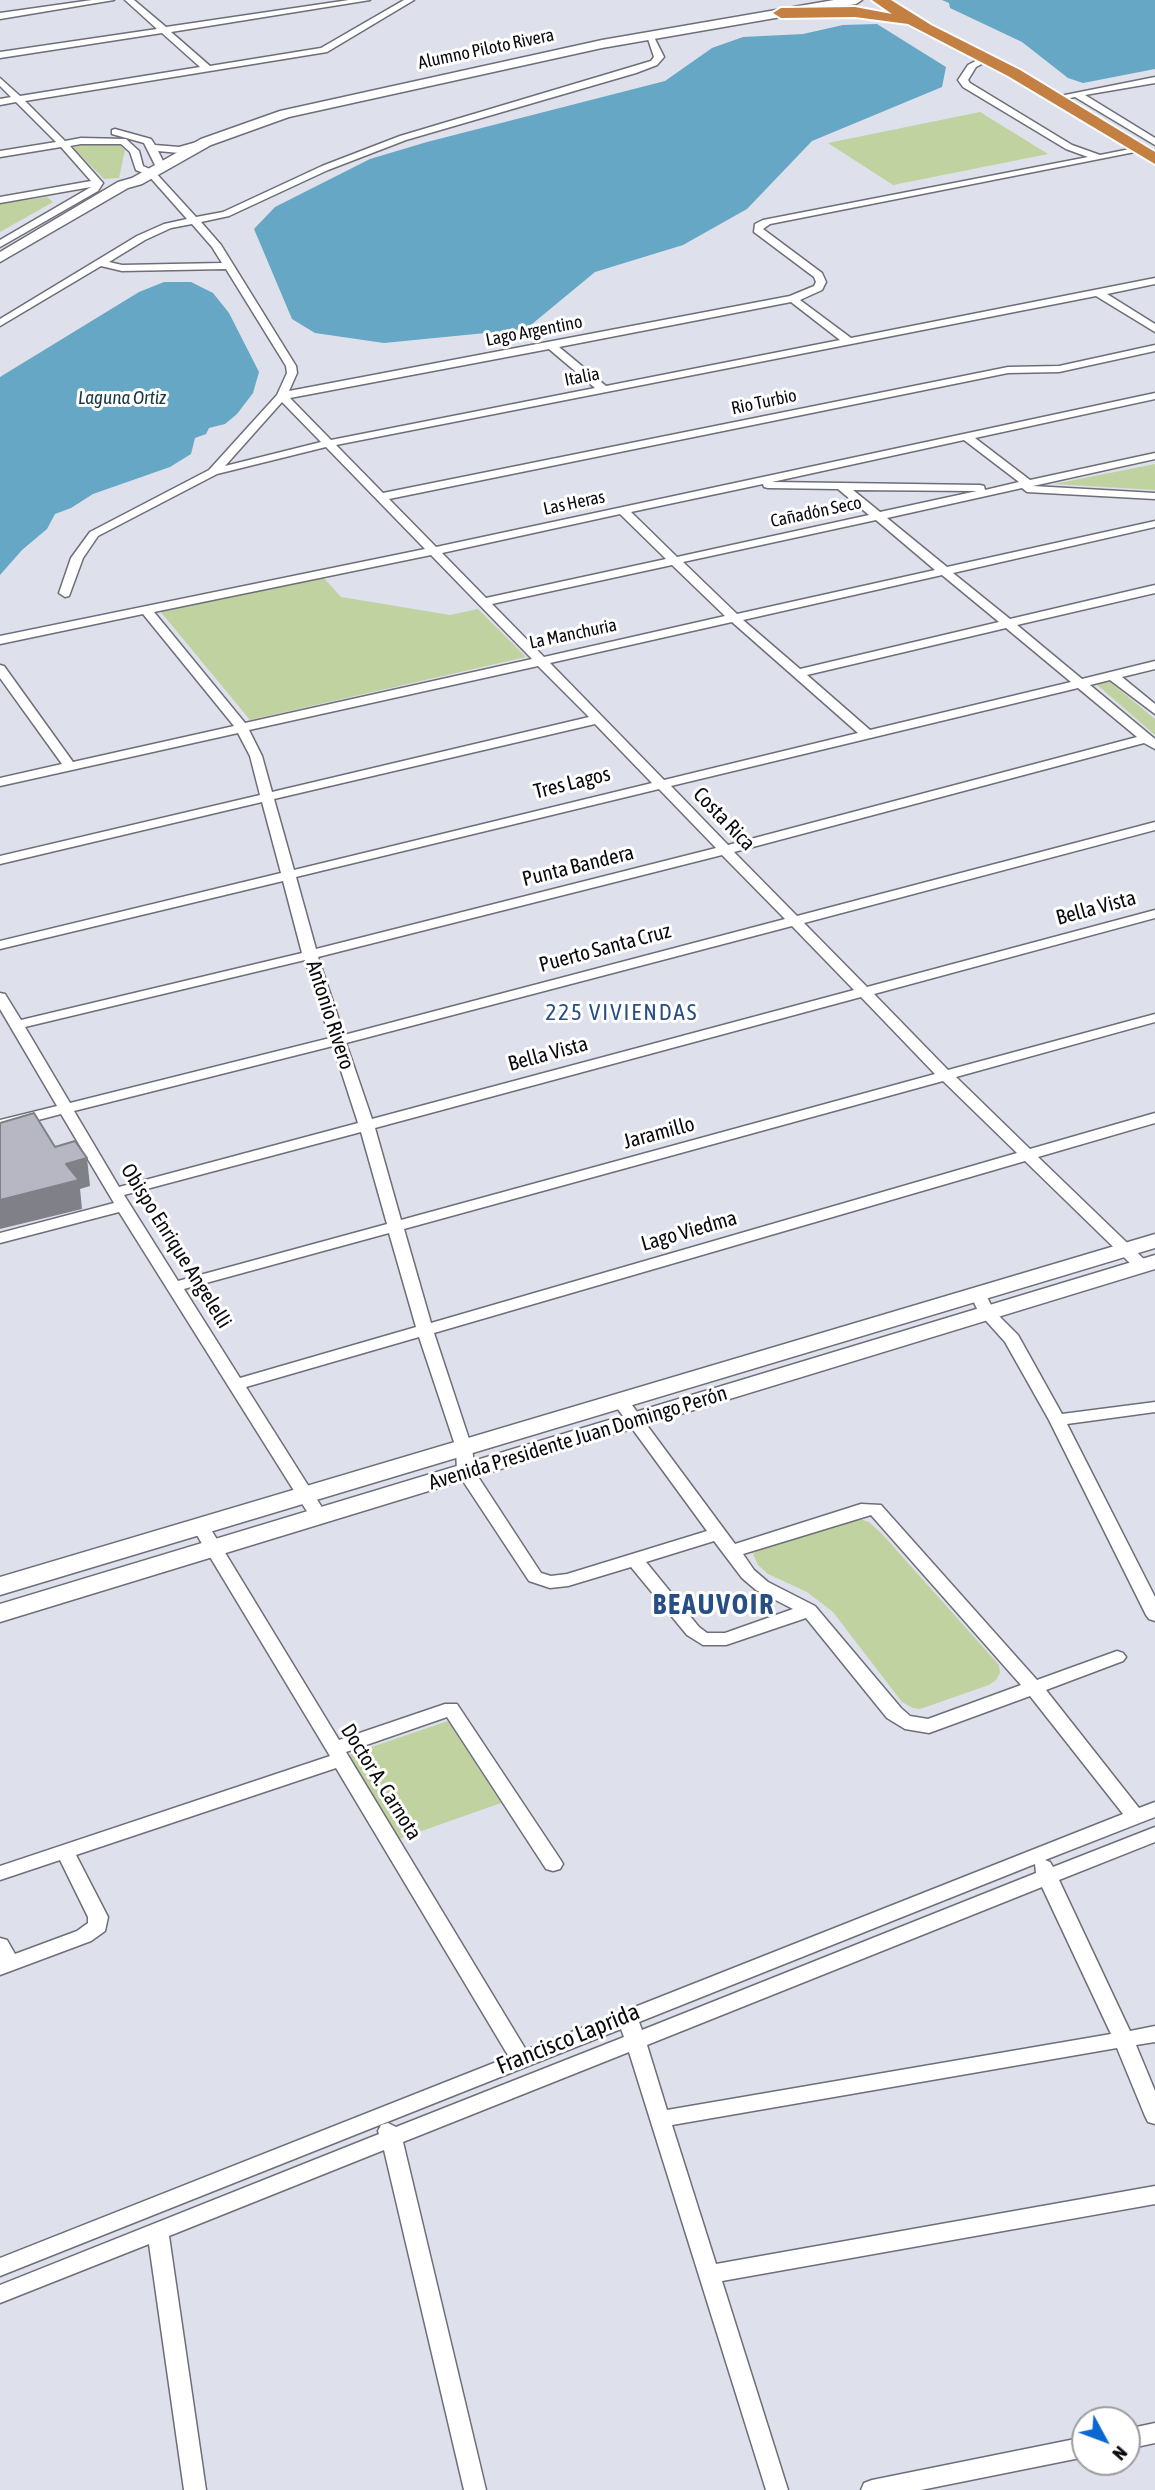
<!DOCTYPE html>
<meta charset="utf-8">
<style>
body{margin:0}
#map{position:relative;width:1155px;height:2490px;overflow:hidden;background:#dee0eb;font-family:"Asap Condensed",sans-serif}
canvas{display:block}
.north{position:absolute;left:1071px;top:2406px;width:70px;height:70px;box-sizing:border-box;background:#fff;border:2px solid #9d9d9f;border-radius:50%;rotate:131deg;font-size:19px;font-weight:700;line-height:28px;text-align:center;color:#0b0b0f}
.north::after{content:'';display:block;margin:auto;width:24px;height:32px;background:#0c68d1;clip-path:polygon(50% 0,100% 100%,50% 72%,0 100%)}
</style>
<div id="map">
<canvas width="1155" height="2490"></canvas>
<div class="north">N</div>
</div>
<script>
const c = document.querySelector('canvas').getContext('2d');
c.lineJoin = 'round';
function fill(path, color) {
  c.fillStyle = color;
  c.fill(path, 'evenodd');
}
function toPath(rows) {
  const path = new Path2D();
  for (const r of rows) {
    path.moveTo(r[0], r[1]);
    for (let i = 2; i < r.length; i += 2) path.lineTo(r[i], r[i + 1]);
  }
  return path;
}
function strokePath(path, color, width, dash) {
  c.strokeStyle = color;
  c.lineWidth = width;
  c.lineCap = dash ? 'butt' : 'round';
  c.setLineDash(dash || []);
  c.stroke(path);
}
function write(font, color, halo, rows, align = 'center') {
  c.font = font + ' "Asap Condensed",sans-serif';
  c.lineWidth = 6;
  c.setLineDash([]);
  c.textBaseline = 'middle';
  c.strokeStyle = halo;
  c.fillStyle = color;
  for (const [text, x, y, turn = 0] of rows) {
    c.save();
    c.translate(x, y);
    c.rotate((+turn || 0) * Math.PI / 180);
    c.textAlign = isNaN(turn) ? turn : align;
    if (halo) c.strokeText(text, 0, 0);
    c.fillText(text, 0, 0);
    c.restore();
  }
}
fill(toPath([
 [980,112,1048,154,893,185,828,143],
 [91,142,119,144,125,150,119,178,104,179,73,148],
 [47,197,53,202,0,232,0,204],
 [1155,464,1155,490,1054,484],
 [322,576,341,597,450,615,478,609,526,657,250,720,160,611],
 [1110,682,1155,719,1155,735,1095,683],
 [857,1518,869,1522,882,1534,999,1665,1000,1673,996,1680,989,1685,920,1709,913,1708,902,1702,833,1612,807,1592,768,1574,758,1565,753,1554,758,1549],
 [448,1721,501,1803,399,1839,348,1755]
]), '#bfd2a0');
fill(toPath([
 [942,0,1155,0,1155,69,1083,83,1068,78,1022,42,950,8,949,3],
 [877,24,946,67,942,87,812,141,747,209,683,245,595,272,526,329,384,343,315,333,292,319,254,229,275,207,370,159,427,142,665,81,712,48,743,37,803,34,843,25],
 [164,282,191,282,213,293,229,313,259,372,253,393,237,414,225,424,209,428,206,434,195,438,191,454,170,467,93,494,71,508,55,514,47,529,22,550,0,575,0,377,139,292]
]), '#65a7c5');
const street = toPath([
 [92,0,114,0,0,19,0,13,92,0],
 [125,0,134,0,166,27,349,0,370,0,171,32,210,66,321,48,404,0,414,0,327,52,25,101,65,141,81,138,126,139,139,151,143,166,154,171,196,217,223,212,322,166,400,136,651,61,654,57,646,33,652,33,664,57,657,65,636,73,406,140,328,170,229,216,201,222,221,245,296,366,297,373,289,391,790,296,814,286,816,282,814,277,754,232,755,224,763,220,1088,157,1066,149,963,87,958,80,968,65,983,57,991,59,976,67,968,80,970,83,1072,145,1100,155,1140,147,1145,150,770,224,763,229,822,273,826,282,822,290,800,300,851,338,1155,278,1155,284,1107,294,1155,324,1155,332,1096,296,336,445,383,493,1008,367,1059,366,1155,345,1155,351,1059,372,1008,373,389,499,436,547,1155,393,1155,399,975,438,1030,480,1155,453,1155,459,1033,486,1155,493,1155,499,1027,492,1022,488,887,518,947,567,1155,521,1155,527,953,573,1010,619,1155,585,1155,593,1017,625,1082,679,1155,661,1155,669,1122,677,1155,704,1155,714,1110,680,1090,685,1155,739,1155,749,1144,743,734,852,797,916,1155,822,1155,830,804,923,867,987,1155,910,1155,918,874,994,948,1070,1155,1014,1155,1022,956,1077,1030,1149,1155,1113,1155,1123,1038,1157,1148,1263,1150,1266,1148,1269,1136,1269,1025,1161,434,1333,472,1448,475,1472,541,1573,551,1576,567,1574,707,1531,612,1401,620,1396,626,1397,735,1544,861,1504,881,1505,1037,1680,1117,1651,1123,1653,1126,1657,1123,1661,1046,1690,1139,1808,1155,1802,1155,1817,1045,1860,1050,1862,1053,1867,1155,1827,1155,1842,1059,1880,1130,2031,1155,2026,1155,2042,1136,2045,1155,2091,1155,2124,1148,2122,1145,2116,1117,2048,672,2125,716,2264,1155,2186,1155,2204,722,2281,788,2490,766,2490,629,2052,403,2142,486,2490,464,2490,384,2150,169,2236,206,2490,184,2490,149,2244,0,2303,0,2285,379,2134,378,2131,381,2125,388,2123,396,2127,624,2037,621,2029,0,2276,0,2258,509,2057,336,1768,76,1855,108,1917,105,1931,91,1941,0,1975,0,1938,7,1940,15,1954,77,1931,88,1923,88,1917,60,1860,0,1880,0,1866,330,1756,192,1527,195,1523,207,1523,339,1740,445,1704,457,1704,560,1859,563,1864,560,1869,553,1871,546,1869,447,1717,346,1752,526,2050,1123,1814,1030,1696,929,1733,905,1729,887,1718,806,1618,726,1645,703,1645,687,1635,631,1567,568,1586,550,1588,529,1581,457,1472,456,1448,419,1337,246,1387,328,1517,325,1521,319,1523,313,1521,119,1212,0,1243,0,1233,114,1203,61,1114,0,1130,0,1120,57,1106,0,1009,0,993,5,994,21,1020,302,953,283,881,0,949,0,941,281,873,262,802,0,864,0,856,260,795,250,756,238,733,0,786,0,778,62,764,0,678,0,665,4,666,73,762,234,726,143,614,0,644,0,636,425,549,326,447,217,474,98,536,83,558,69,596,65,597,59,593,71,558,90,532,209,470,277,395,287,373,286,366,226,269,122,271,101,266,0,326,0,319,137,236,164,224,187,219,148,175,136,170,130,152,121,144,81,144,70,146,103,183,98,191,0,247,0,240,91,187,0,203,0,197,91,181,61,147,0,157,0,151,56,142,16,102,0,105,0,99,11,97,0,86,0,78,20,96,200,67,162,33,0,58,0,52,157,29,125,0],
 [192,224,212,247,222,263,122,265,109,262,145,240,171,228,192,224],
 [791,302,840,340,606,386,559,347,791,302],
 [549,349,595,388,331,440,290,398,549,349],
 [282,402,321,442,225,466,282,402],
 [964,440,1019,482,985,490,984,486,980,485,772,482,964,440],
 [763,484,764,487,768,488,838,489,869,515,677,557,631,512,763,484],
 [853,490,977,491,880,512,853,490],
 [620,514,666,559,486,598,442,553,620,514],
 [876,520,935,570,737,614,683,562,876,520],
 [431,555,532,659,245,723,154,612,431,555],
 [672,565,725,616,544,657,492,604,672,565],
 [942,575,999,622,800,669,743,620,942,575],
 [732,622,858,733,664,780,550,663,732,622],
 [1006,628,1071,682,870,730,807,675,1006,628],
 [538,666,589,717,272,792,262,756,249,730,538,666],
 [1078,688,1137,737,728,845,671,786,1078,688],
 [595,724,652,783,294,870,274,799,595,724],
 [659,789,716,848,316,949,296,877,659,789],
 [722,855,785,919,344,1035,318,957,722,855],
 [792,926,854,990,372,1119,346,1043,792,926],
 [305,960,330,1038,70,1103,25,1027,305,960],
 [861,997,935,1074,401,1220,375,1128,861,997],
 [333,1046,358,1123,119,1187,74,1111,333,1046],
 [943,1081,1017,1153,431,1323,404,1229,943,1081],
 [361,1132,387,1224,178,1281,124,1195,361,1132],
 [389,1233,416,1327,240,1378,184,1289,389,1233],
 [871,1515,1021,1685,928,1719,910,1716,901,1708,815,1606,768,1582,754,1570,743,1554,871,1515],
 [714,1541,742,1578,756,1590,793,1609,725,1633,707,1633,699,1627,646,1562,714,1541],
 [1035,1864,1036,1873,642,2030,639,2022,1035,1864],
 [1042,1887,1111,2034,667,2110,647,2045,1042,1887],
 [1155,77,1155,83,1085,95,1155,138,1155,145,1075,97,1055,101,1050,98,1155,77],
 [115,129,151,139,155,145,179,147,204,140,209,143,179,153,158,151,166,167,161,170,156,167,144,143,112,134,112,130,115,129],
 [978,1289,984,1291,994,1311,1018,1335,1062,1414,1155,1402,1155,1412,1067,1424,1155,1597,1155,1621,1149,1619,1146,1615,1049,1420,1005,1342,979,1313,970,1294,978,1289],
 [1155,2423,1155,2443,1127,2449,1127,2429,1155,2423],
 [1085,2437,1085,2457,921,2490,861,2490,864,2483,872,2480,1085,2437]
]);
const secondary = toPath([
 [834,0,862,0,856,4,602,48,289,117,211,145,142,184,128,188,0,262,0,252,118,182,132,178,201,139,280,111,602,40,834,0],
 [1155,1234,1155,1248,0,1595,0,1577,1155,1234],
 [1155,1255,1155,1269,0,1622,0,1604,1155,1255]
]);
const highway = toPath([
 [872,0,891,0,931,25,1020,70,1155,152,1155,164,1008,76,908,24,855,17,781,18,773,13,781,8,855,7,892,14,872,0]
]);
strokePath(street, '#6d6e78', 3);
strokePath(secondary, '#6d6e78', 3);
strokePath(highway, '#fff', 4);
fill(street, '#fff');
fill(secondary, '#fff');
fill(highway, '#c38042');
fill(toPath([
 [87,1158,90,1186,80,1189,82,1209,0,1229,0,1200,66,1164]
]), '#7f8088');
const building = toPath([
 [34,1113,55,1147,75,1141,87,1158,66,1164,79,1180,0,1200,0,1123,34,1113]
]);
fill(building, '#b6b7c2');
strokePath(building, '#7f8088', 2);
write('18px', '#0b0b0f', '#fff', [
 ["Alumno Piloto Rivera",486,49,-12],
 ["Lago Argentino",534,331,-11],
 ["Italia",582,377,-11],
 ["Rio Turbio",764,402,-12],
 ["Las Heras",574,503,-12],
 ["Cañadón Seco",816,512,-12],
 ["La Manchuria",573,634,-12]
]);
write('italic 19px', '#173744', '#fff', [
 ["Laguna Ortiz",122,398]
]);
write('21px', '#0b0b0f', '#fff', [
 ["Tres Lagos",572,783,-14],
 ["Costa Rica",724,819,46],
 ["Punta Bandera",578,866,-14],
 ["Bella Vista",1096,908,-15],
 ["Puerto Santa Cruz",605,948,-15],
 ["Antonio Rivero",330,1015,72],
 ["Bella Vista",548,1054,-15],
 ["Jaramillo",659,1133,-15],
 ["Lago Viedma",689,1231,-16],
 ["Obispo Enrique Angelelli",176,1246,58],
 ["Avenida Presidente Juan Domingo Perón",578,1438,-17],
 ["Doctor A. Carnota",381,1782,58]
]);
c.letterSpacing = '2px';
write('23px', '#274f84', '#fff', [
 ["225 VIVIENDAS",622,1013]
]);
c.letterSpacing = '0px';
write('24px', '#0b0b0f', '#fff', [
 ["Francisco Laprida",568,2039,-22]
]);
c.letterSpacing = '2px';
write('bold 28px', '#274f84', '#fff', [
 ["BEAUVOIR",714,1605]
]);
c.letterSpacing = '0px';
</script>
